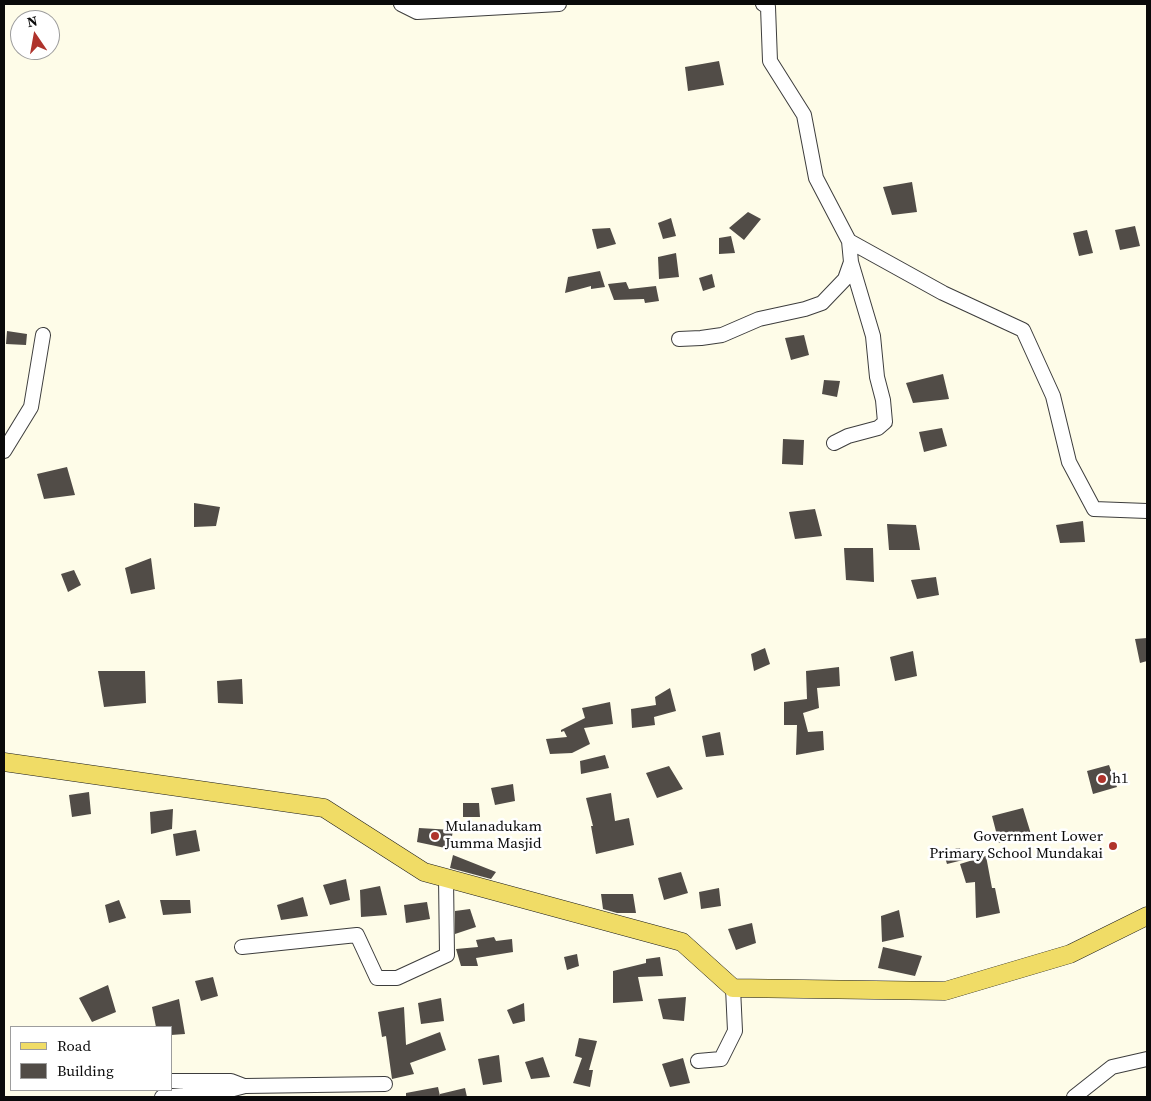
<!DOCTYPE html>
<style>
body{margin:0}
#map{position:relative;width:1151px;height:1101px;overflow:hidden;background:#fefce8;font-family:"Source Serif 4",serif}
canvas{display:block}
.frame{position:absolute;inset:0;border:5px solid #0a0a0a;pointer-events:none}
.legend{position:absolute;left:10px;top:1026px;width:162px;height:65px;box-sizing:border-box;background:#fff;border:1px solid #9d9d9d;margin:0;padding:6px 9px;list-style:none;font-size:15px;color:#0a0a0a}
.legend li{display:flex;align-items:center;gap:10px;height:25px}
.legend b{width:25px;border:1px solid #9d9d9d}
.north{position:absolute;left:10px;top:10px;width:50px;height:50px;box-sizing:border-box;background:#fff;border:1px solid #9d9d9d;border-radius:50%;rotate:348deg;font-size:14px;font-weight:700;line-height:20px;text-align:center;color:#0a0a0a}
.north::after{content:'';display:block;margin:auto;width:18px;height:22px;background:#af332c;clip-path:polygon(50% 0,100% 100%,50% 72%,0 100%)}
</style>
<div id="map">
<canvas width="1151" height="1101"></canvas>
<div class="frame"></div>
<ul class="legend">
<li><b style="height:6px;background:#f0dc66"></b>Road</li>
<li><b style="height:14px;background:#514c47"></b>Building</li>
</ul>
<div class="north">N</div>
</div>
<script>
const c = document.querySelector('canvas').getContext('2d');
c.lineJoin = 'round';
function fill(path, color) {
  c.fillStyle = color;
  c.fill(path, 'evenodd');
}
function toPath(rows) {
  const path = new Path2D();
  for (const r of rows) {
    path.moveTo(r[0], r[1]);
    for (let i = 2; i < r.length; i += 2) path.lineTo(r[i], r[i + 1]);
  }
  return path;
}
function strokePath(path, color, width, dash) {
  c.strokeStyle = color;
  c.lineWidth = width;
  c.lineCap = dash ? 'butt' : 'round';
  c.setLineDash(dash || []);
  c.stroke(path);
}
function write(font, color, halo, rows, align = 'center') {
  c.font = font + ' "Source Serif 4",serif';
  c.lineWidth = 5;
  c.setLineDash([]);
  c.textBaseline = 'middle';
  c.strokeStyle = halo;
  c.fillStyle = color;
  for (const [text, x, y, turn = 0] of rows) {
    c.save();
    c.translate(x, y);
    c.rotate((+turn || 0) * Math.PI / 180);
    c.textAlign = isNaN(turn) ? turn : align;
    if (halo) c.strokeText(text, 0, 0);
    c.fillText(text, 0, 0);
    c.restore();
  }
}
fill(toPath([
 [719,61,724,85,688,91,685,67],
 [912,182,917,212,892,215,883,187],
 [748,212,761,219,744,240,729,228],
 [671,218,676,236,663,239,658,223],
 [1135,226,1140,246,1120,250,1115,230],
 [610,228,616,244,597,249,592,229],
 [1087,230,1093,253,1079,256,1073,233],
 [731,236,735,253,719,254,719,238],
 [676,253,679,277,659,279,658,257],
 [600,271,605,287,591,289,591,286,565,293,568,277],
 [712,274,715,287,703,291,699,278],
 [626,282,629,289,656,286,659,301,645,303,644,299,614,300,608,284],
 [7,331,27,334,26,345,6,344],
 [804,335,809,355,791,360,785,338],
 [943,374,949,399,913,403,906,383],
 [824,380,840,381,837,397,822,394],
 [942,428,947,446,924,452,919,432],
 [783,439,804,440,803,465,782,464],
 [67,467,75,495,44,499,37,474],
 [194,503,220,507,216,526,194,527],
 [815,509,822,536,795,539,789,512],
 [1083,521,1085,542,1060,543,1056,525],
 [887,524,916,525,920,550,889,550],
 [844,548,873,548,874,582,846,580],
 [151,558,155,589,131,594,125,568],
 [74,570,81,585,68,592,61,574],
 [936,577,939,595,917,599,911,580],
 [1147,638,1147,661,1140,663,1135,639],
 [765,648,770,664,754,671,751,654],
 [913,651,917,676,895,681,890,657],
 [839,667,840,686,817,688,819,708,803,713,808,732,823,731,824,750,796,755,797,725,784,725,784,702,807,699,806,671],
 [98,671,145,671,146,703,104,707],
 [242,679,243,704,218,703,217,681],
 [670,688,676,711,654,717,655,725,632,728,631,709,656,705,655,697],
 [610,702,613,724,584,728,590,744,572,753,550,754,546,739,567,737,564,731,561,732,561,730,585,718,582,708],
 [720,732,724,755,706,757,702,736],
 [605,755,609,768,581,774,580,761],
 [1109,765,1117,787,1093,794,1087,771],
 [669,766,683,789,657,798,646,773],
 [513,784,515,801,495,805,491,788],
 [89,792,91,814,72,817,69,795],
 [611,793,615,821,629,818,634,845,596,854,591,826,593,826,586,798],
 [463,803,479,803,480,817,463,817],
 [1023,808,1031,834,999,843,992,816],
 [173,809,172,829,151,834,150,812],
 [419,828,453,830,450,849,417,842],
 [196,830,200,851,176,856,173,834],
 [960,848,963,860,947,864,943,851],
 [453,855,496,872,491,879,450,868],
 [986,856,992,888,995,888,1000,913,976,918,975,882,966,883,960,864],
 [681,872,688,893,664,900,658,878],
 [346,879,350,900,330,905,323,885],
 [380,886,387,915,361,917,360,890],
 [719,888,721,906,701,909,699,892],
 [601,894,633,894,636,913,617,913,603,909],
 [303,897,308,916,281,920,277,905],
 [119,900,126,918,109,923,105,905],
 [160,900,190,900,191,913,163,915],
 [427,902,430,919,406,923,404,905],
 [470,909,476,927,455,934,455,911],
 [899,910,904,937,882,942,881,916],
 [752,923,756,943,736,950,728,929],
 [494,937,496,941,512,939,513,952,476,958,478,966,461,966,456,949,478,947,476,940],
 [883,947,922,956,915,976,878,968],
 [577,954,579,966,567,970,564,957],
 [660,957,663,976,638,977,643,1001,613,1003,613,971,646,963,646,959],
 [213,977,218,996,201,1001,195,981],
 [108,985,116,1012,92,1022,79,998],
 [686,997,684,1021,663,1019,658,999],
 [441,998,444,1021,421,1024,418,1003],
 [179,999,185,1034,171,1035,171,1027,156,1027,152,1007],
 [524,1003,525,1021,513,1024,507,1010],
 [404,1007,406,1045,440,1032,446,1050,410,1063,414,1074,392,1079,386,1036,382,1037,378,1012],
 [579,1038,597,1041,589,1070,593,1070,590,1087,573,1083,582,1058,575,1056],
 [499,1055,502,1082,483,1085,478,1059],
 [543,1057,550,1077,531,1079,525,1062],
 [683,1058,690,1083,670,1087,662,1064],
 [438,1087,440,1096,440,1094,465,1088,467,1097,406,1097,406,1093]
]), '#514c47');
const minor = toPath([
 [401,4,417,12,559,4],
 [763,4,768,7,770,61,804,115,816,178,849,241,943,293,1023,330,1053,396,1069,462,1094,509,1147,511],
 [679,339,701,338,722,335,759,319,805,309,822,303,845,279,851,262,849,241],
 [834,443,848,436,878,428,885,422,883,400,877,377,873,336,851,262],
 [4,451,31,407,43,335],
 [242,947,357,935,377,978,397,978,447,955,446,878],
 [698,1061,721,1059,735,1031,733,988],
 [171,1081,231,1081,244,1086],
 [162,1097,184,1095,203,1090,212,1083],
 [203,1097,245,1086,385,1084],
 [1074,1097,1112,1067,1147,1059]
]);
const major = toPath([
 [4,762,324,808,424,872,682,942,733,988,945,991,1070,954,1147,916]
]);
strokePath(minor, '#3d3d3d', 16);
strokePath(major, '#1b1b1b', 19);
strokePath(minor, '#fff', 14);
strokePath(major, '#f0dc66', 18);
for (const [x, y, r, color] of [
 [1102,779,5,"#af332c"],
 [435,836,5,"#af332c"],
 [1113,846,5,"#af332c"]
]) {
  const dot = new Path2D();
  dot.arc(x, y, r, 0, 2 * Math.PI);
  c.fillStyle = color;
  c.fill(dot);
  strokePath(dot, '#fff', 2);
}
write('15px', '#0a0a0a', '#fff', [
 ["h1",1112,779],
 ["Mulanadukam",445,827],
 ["Jumma Masjid",445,844],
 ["Government Lower",1103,837,"right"],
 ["Primary School Mundakai",1103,854,"right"]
], 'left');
</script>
